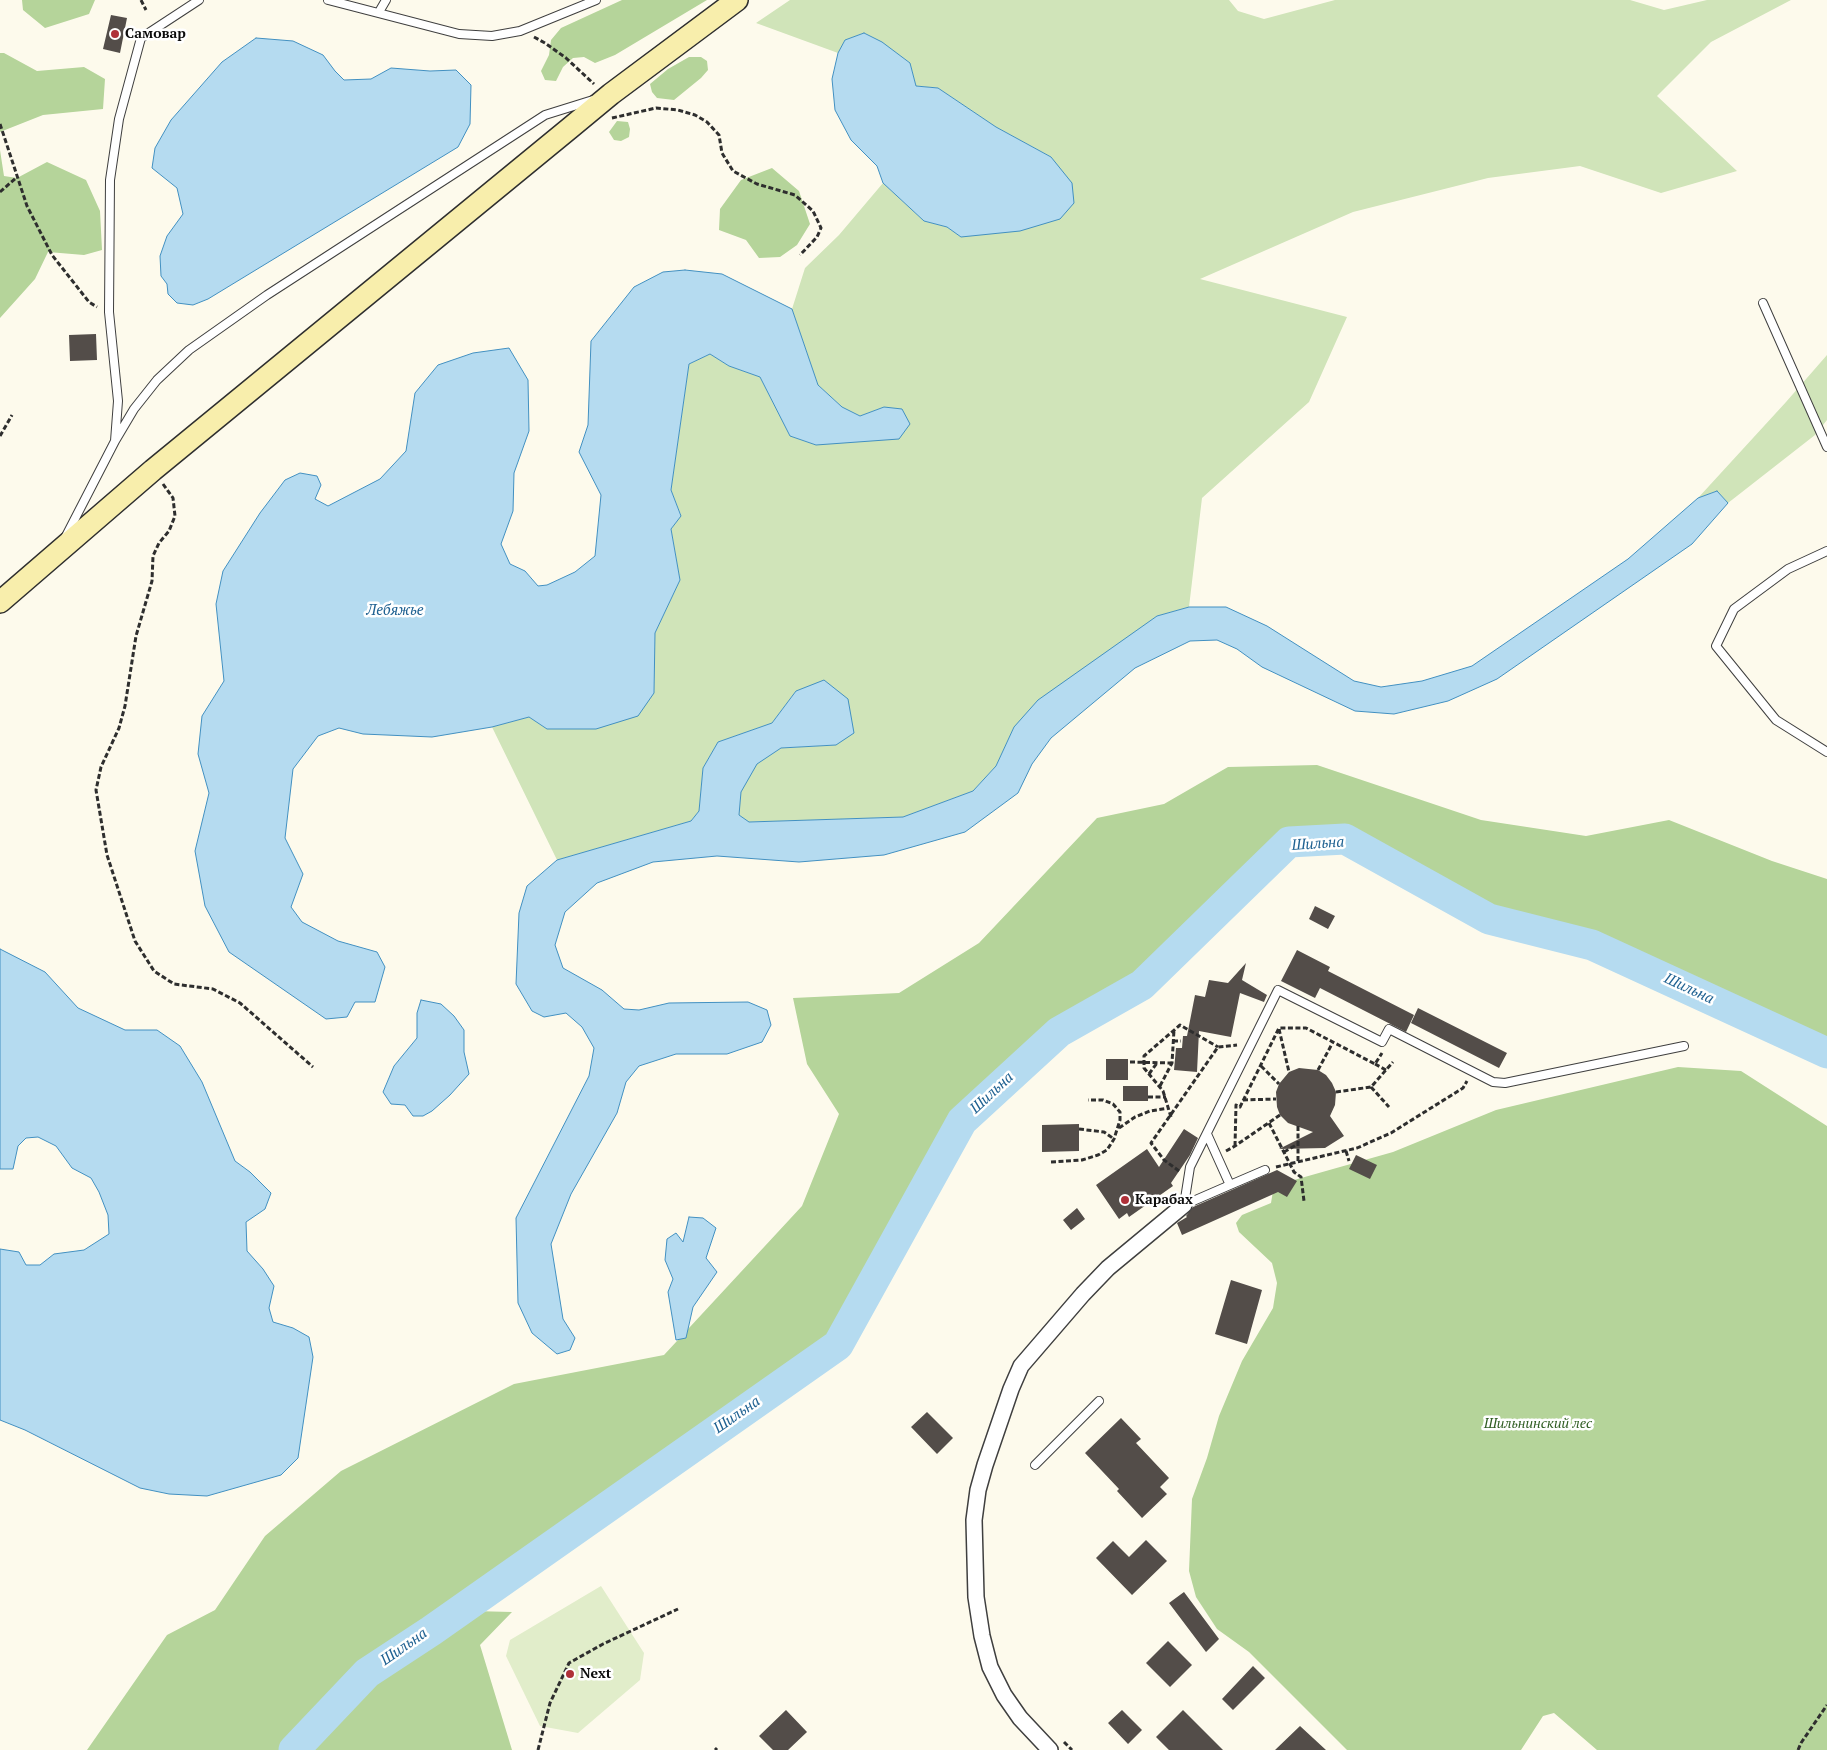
<!DOCTYPE html>
<meta charset="utf-8">
<style>
body{margin:0}
canvas{display:block;background:#fdfaec}
</style>
<canvas width="1827" height="1750"></canvas>
<script>
const c = document.querySelector('canvas').getContext('2d');
c.lineJoin = 'round';
function fill(path, color) {
  c.fillStyle = color;
  c.fill(path, 'evenodd');
}
function toPath(rows) {
  const path = new Path2D();
  for (const r of rows) {
    path.moveTo(r[0], r[1]);
    for (let i = 2; i < r.length; i += 2) path.lineTo(r[i], r[i + 1]);
  }
  return path;
}
function strokePath(path, color, width, dash) {
  c.strokeStyle = color;
  c.lineWidth = width;
  c.lineCap = dash ? 'butt' : 'round';
  c.setLineDash(dash || []);
  c.stroke(path);
}
function write(font, color, halo, rows, align = 'center') {
  c.font = font + ' "PT Serif",serif';
  c.lineWidth = 5;
  c.setLineDash([]);
  c.textBaseline = 'middle';
  c.strokeStyle = halo;
  c.fillStyle = color;
  for (const [text, x, y, turn = 0] of rows) {
    c.save();
    c.translate(x, y);
    c.rotate((+turn || 0) * Math.PI / 180);
    c.textAlign = isNaN(turn) ? turn : align;
    if (halo) c.strokeText(text, 0, 0);
    c.fillText(text, 0, 0);
    c.restore();
  }
}
fill(toPath([
 [790,0,1229,0,1238,11,1264,19,1335,0,1630,0,1664,10,1707,0,1791,0,1711,42,1657,96,1737,171,1661,193,1580,166,1488,178,1353,212,1200,279,1347,317,1309,402,1202,498,1189,607,1157,616,1014,727,996,766,973,791,903,817,748,822,739,815,741,792,756,764,781,748,836,745,796,691,772,723,718,742,703,768,699,811,691,821,557,860,492,727,529,717,547,729,654,693,655,633,680,580,671,529,681,515,671,490,689,364,710,354,729,366,760,377,790,436,816,445,884,407,860,416,842,407,818,385,792,309,805,268,839,235,883,183,924,221,947,227,961,237,1051,157,996,127,938,88,916,86,910,63,881,42,864,33,845,40,838,53,756,23],
 [1827,355,1827,420,1815,435,1728,503,1717,491,1698,498,1786,402]
]), '#d0e4b9');
fill(toPath([
 [22,0,95,0,89,14,45,28,23,10],
 [622,0,707,0,615,55,595,63,584,57,573,58,563,67,556,81,545,80,541,71,549,55,551,40,561,28],
 [0,53,4,53,37,71,84,67,105,79,103,109,43,115,0,132],
 [689,57,701,57,707,61,708,70,701,78,674,100,657,98,652,92,650,84,668,69],
 [617,121,628,122,630,129,629,137,621,141,614,140,609,132],
 [0,150,4,176,17,178,47,162,86,180,100,211,102,250,84,255,48,252,35,279,0,318],
 [772,168,799,191,810,224,797,245,780,257,759,258,746,240,719,230,720,209,741,180],
 [1317,765,1481,820,1586,836,1669,820,1772,861,1827,879,1827,1053,1592,945,1489,919,1345,839,1289,842,1142,985,1059,1032,962,1121,838,1345,435,1628,473,1611,512,1612,480,1645,512,1750,87,1750,167,1635,215,1610,265,1536,341,1471,514,1384,664,1355,802,1206,839,1114,807,1064,793,998,899,993,979,943,1097,818,1164,804,1228,767],
 [1678,1067,1741,1071,1827,1126,1827,1750,1597,1750,1554,1713,1543,1716,1521,1750,1347,1750,1249,1652,1217,1629,1196,1597,1189,1571,1192,1499,1207,1458,1219,1416,1242,1361,1273,1308,1277,1283,1272,1263,1239,1232,1236,1223,1242,1215,1271,1203,1273,1191,1280,1184,1393,1152,1496,1110]
]), '#b5d49a');
fill(toPath([
 [601,1586,644,1653,640,1680,578,1733,540,1726,506,1656,510,1640]
]), '#e1edca');
const water = toPath([
 [864,33,882,42,910,63,916,86,938,88,996,127,1051,157,1072,183,1074,203,1060,219,1020,231,961,237,947,227,924,221,883,183,877,166,851,140,835,110,832,79,838,53,845,40,864,33],
 [256,38,293,41,323,55,335,71,344,80,371,79,391,68,430,71,456,70,471,85,470,124,458,147,208,299,193,305,177,303,168,294,167,284,161,276,160,256,167,236,183,214,177,188,152,168,155,148,171,120,222,62,256,38],
 [685,270,722,274,792,309,818,385,842,407,860,416,884,407,902,409,910,424,899,439,816,445,790,436,760,377,729,366,710,354,689,364,671,490,681,516,671,529,680,580,655,633,654,693,638,716,596,729,547,729,529,717,492,727,432,737,363,734,339,728,318,736,293,769,285,838,303,874,291,907,302,922,338,941,377,952,385,967,375,1002,355,1002,347,1017,326,1019,229,952,205,906,195,851,209,793,198,754,202,716,224,681,216,604,223,571,260,513,285,480,300,473,317,476,321,485,315,499,328,506,380,479,406,451,415,393,438,365,473,353,509,348,528,380,529,431,514,473,513,511,501,544,510,564,525,571,538,586,547,585,575,572,595,556,601,495,579,452,588,425,591,341,634,287,663,272,685,270],
 [1717,491,1728,503,1692,544,1497,679,1448,701,1394,714,1355,711,1262,667,1237,649,1217,640,1190,641,1135,668,1051,738,1032,764,1018,793,965,832,884,855,799,862,717,856,653,862,597,883,565,912,555,945,563,968,602,990,624,1009,639,1010,669,1003,748,1002,767,1010,771,1025,762,1042,727,1054,676,1054,639,1066,626,1082,617,1113,571,1194,551,1244,563,1319,575,1338,570,1350,557,1354,532,1333,518,1303,516,1218,589,1076,594,1048,582,1027,566,1013,544,1017,532,1011,516,984,519,913,527,886,557,860,691,821,699,811,703,768,718,742,772,723,796,691,824,680,848,699,854,733,836,745,781,748,757,764,741,792,739,815,749,822,903,817,973,791,996,766,1014,727,1038,700,1157,616,1189,607,1226,607,1267,626,1354,681,1381,687,1422,681,1472,666,1628,559,1698,498,1717,491],
 [0,949,45,972,78,1008,125,1030,157,1030,180,1046,202,1082,235,1161,250,1172,271,1193,265,1209,246,1222,247,1251,263,1269,274,1286,269,1308,273,1322,293,1328,309,1337,313,1357,298,1458,281,1475,207,1496,169,1494,140,1488,25,1430,0,1420,0,1249,19,1252,26,1265,40,1265,54,1254,84,1250,109,1234,108,1215,99,1192,91,1178,72,1168,56,1146,38,1137,26,1138,18,1146,13,1169,0,1169,0,949],
 [421,1000,441,1004,454,1016,464,1030,464,1052,469,1074,450,1095,432,1111,423,1116,413,1116,405,1105,391,1104,383,1092,394,1066,417,1038,417,1013,421,1000],
 [689,1217,703,1218,716,1228,706,1258,717,1272,693,1307,686,1338,676,1340,668,1292,673,1279,665,1260,667,1239,676,1233,683,1242,689,1217]
]);
fill(water, '#b5dbf0');
strokePath(water, '#4290c1', 1);
strokePath(toPath([
 [294,1750,367,1673,431,1631,838,1345,962,1121,1059,1032,1142,985,1289,842,1345,839,1489,919,1592,945,1827,1053]
]), '#b5dbf0', 31);
fill(toPath([
 [111,15,127,18,120,53,103,49],
 [96,334,97,360,70,361,69,335],
 [1315,906,1335,916,1328,929,1309,919],
 [1297,950,1330,967,1328,971,1414,1015,1406,1032,1320,988,1315,998,1281,981],
 [1246,963,1242,980,1267,995,1264,1002,1240,993,1231,1037,1199,1031,1197,1072,1174,1070,1176,1048,1182,1048,1183,1036,1187,1036,1195,995,1205,997,1209,980,1228,983],
 [1418,1008,1507,1053,1499,1068,1411,1023],
 [1106,1059,1128,1059,1128,1080,1106,1080],
 [1299,1068,1318,1070,1326,1075,1332,1083,1336,1092,1335,1105,1330,1116,1344,1136,1325,1148,1279,1149,1313,1132,1288,1123,1280,1115,1277,1107,1276,1092,1279,1084,1289,1072],
 [1123,1086,1148,1086,1148,1101,1123,1101],
 [1079,1124,1079,1151,1042,1152,1042,1125],
 [1184,1129,1198,1138,1190,1155,1171,1183,1173,1186,1129,1217,1127,1213,1119,1219,1096,1185,1147,1149,1159,1167],
 [1356,1155,1377,1165,1370,1179,1349,1169],
 [1277,1170,1297,1181,1287,1197,1278,1192,1182,1235,1177,1223,1187,1217,1186,1216,1193,1207],
 [1077,1208,1085,1219,1071,1230,1063,1220],
 [1231,1280,1262,1290,1247,1344,1215,1334],
 [927,1412,953,1438,937,1454,911,1427],
 [1121,1418,1141,1439,1136,1443,1169,1478,1160,1487,1167,1494,1142,1518,1117,1491,1119,1489,1085,1453],
 [1146,1540,1167,1561,1132,1595,1096,1558,1113,1541,1129,1557],
 [1184,1592,1219,1639,1206,1652,1169,1603],
 [1168,1641,1192,1665,1170,1687,1146,1663],
 [1253,1666,1265,1678,1233,1710,1222,1699],
 [786,1710,807,1732,788,1750,773,1750,759,1736],
 [1122,1710,1142,1730,1128,1744,1108,1723],
 [1183,1710,1223,1750,1169,1750,1156,1737],
 [1300,1726,1326,1750,1275,1750]
]), '#534d49');
const lane = toPath([
 [328,0,459,34,492,36,520,31,596,0],
 [379,12,386,0],
 [1763,303,1827,447],
 [115,441,134,409,157,380,189,350,267,295,545,115,593,100],
 [66,536,115,441,118,401,109,312,110,180,119,119,141,38,199,0],
 [1827,551,1788,569,1734,609,1716,646,1776,720,1827,752],
 [1230,1185,1265,1170],
 [1184,1205,1190,1167,1278,990,1382,1042,1389,1029,1493,1082,1505,1083,1684,1046],
 [1184,1205,1230,1185,1207,1134],
 [1035,1465,1099,1401]
]);
const street = toPath([
 [1050,1750,1020,1718,1004,1695,990,1667,982,1636,976,1597,974,1520,978,1490,985,1465,1011,1389,1021,1366,1083,1294,1108,1268,1184,1205]
]);
const secondary = toPath([
 [0,602,153,470,570,128,611,94,737,0]
]);
strokePath(lane, '#3f3f3f', 10);
strokePath(street, '#3f3f3f', 18);
strokePath(secondary, '#2e2e2e', 24);
strokePath(toPath([
 [141,0,146,10],
 [534,37,545,43,566,58,594,84],
 [612,118,656,108,678,110,695,115,707,122,719,135,722,153,733,171,757,184,795,195,813,211,821,228,817,237,800,255],
 [0,124,27,206,52,255,89,302,97,307],
 [0,192,17,177],
 [0,436,12,415],
 [163,484,173,498,175,516,169,531,159,543,153,556,152,581,136,636,125,706,119,728,101,767,96,790,107,855,135,941,154,971,174,984,213,989,240,1003,313,1067],
 [1279,1029,1289,1072],
 [1173,1041,1181,1041],
 [1130,1062,1171,1063],
 [1375,1064,1386,1070],
 [1261,1066,1279,1084],
 [1318,1070,1333,1042],
 [1149,1074,1157,1063],
 [1160,1086,1172,1063,1174,1030],
 [1371,1087,1389,1107],
 [1336,1092,1371,1087,1393,1062],
 [1148,1097,1166,1097],
 [1243,1100,1276,1099],
 [1171,1117,1163,1091,1144,1068,1144,1056,1180,1025,1218,1047],
 [1269,1123,1294,1172,1301,1177,1304,1201],
 [1298,1126,1298,1162],
 [1119,1128,1135,1117,1150,1111,1169,1108],
 [1079,1129,1104,1132,1114,1139],
 [1235,1146,1236,1105,1240,1107,1279,1028,1306,1028,1375,1064,1382,1053],
 [1226,1151,1235,1146,1280,1115],
 [1346,1151,1349,1161],
 [1284,1152,1298,1144],
 [1051,1162,1082,1160,1098,1155,1107,1150,1114,1139,1120,1120,1120,1112,1113,1104,1103,1100,1088,1100],
 [1276,1167,1357,1148,1391,1133,1463,1088,1467,1081],
 [1179,1171,1164,1160,1151,1143,1218,1047,1237,1045],
 [1064,1742,1072,1750],
 [538,1750,550,1703,569,1663,603,1644,678,1609],
 [715,1750,717,1748],
 [1798,1750,1801,1743,1827,1705]
]), '#2e2e2e', 3, [5, 2.5]);
strokePath(lane, '#fff', 8);
strokePath(street, '#fff', 15);
strokePath(secondary, '#f8eeac', 21);
for (const [x, y, r, color] of [
 [115,34,5,"#af3038"],
 [1125,1200,5,"#af3038"],
 [570,1674,5,"#af3038"]
]) {
  const dot = new Path2D();
  dot.arc(x, y, r, 0, 2 * Math.PI);
  c.fillStyle = color;
  c.fill(dot);
  strokePath(dot, '#fff', 2);
}
write('bold 14px', '#0c0c0c', '#fff', [
 ["Самовар",125,34],
 ["Карабах",1135,1200],
 ["Next",580,1674]
], 'left');
write('italic 14px', '#2f5d22', '#fff', [
 ["Шильнинский лес",1538,1424]
]);
write('italic 15px', '#206292', '#fff', [
 ["Лебяжье",395,611],
 ["Шильна",1318,844,-4],
 ["Шильна",1689,989,25],
 ["Шильна",992,1093,-43],
 ["Шильна",737,1415,-35],
 ["Шильна",404,1647,-35]
]);
</script>
